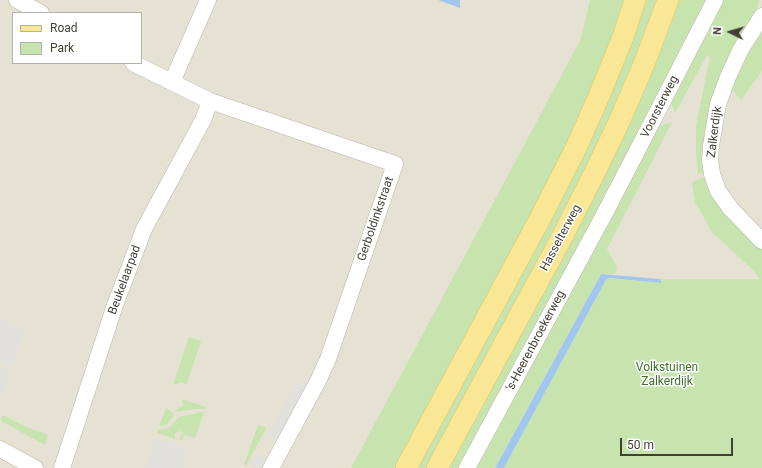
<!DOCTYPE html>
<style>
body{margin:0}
#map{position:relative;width:762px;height:468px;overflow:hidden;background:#f1efe4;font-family:Roboto,sans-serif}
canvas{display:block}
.legend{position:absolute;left:12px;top:12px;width:130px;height:52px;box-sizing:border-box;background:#fff;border:1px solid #b4b2ae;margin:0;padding:5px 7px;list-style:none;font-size:12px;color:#433f35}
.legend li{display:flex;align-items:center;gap:8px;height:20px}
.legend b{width:20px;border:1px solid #b4b2ae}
.north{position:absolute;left:710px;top:12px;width:40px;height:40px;-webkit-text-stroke:3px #fff;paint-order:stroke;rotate:275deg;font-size:11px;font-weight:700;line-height:16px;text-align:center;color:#433f35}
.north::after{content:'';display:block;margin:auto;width:14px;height:18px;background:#433f35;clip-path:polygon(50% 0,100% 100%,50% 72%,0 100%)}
.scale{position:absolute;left:620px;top:438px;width:113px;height:18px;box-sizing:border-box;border:2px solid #433f35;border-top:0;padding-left:5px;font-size:12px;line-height:14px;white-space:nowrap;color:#433f35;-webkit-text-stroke:3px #fff;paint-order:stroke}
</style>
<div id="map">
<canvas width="762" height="468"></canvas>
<ul class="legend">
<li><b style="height:5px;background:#f9e796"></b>Road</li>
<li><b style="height:11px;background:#c7e4af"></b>Park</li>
</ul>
<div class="north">N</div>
<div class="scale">50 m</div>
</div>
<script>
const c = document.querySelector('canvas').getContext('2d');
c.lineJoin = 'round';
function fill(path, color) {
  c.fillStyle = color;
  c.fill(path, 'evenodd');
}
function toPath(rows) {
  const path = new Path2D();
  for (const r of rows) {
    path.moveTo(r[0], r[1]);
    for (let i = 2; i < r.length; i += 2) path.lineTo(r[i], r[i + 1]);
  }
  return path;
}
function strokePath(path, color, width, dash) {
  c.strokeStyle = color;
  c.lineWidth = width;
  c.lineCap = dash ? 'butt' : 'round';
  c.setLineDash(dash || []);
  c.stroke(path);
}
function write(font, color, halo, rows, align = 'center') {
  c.font = font + ' Roboto,sans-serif';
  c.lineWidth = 3;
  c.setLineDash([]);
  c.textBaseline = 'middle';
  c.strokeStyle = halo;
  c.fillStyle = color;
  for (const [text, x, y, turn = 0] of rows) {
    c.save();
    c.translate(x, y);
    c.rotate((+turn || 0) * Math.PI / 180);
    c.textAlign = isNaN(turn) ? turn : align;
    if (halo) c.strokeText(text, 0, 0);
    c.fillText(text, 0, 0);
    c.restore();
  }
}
fill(toPath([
 [0,0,762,0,762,282,669,281,603,276,510,228,382,468,0,468],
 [13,13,141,13,141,63,13,63]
]), '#e5e1d3');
fill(toPath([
 [590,0,627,0,571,140,397,468,351,468,581,39],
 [644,0,660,0,596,152,427,468,414,468],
 [677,0,708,0,625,163,461,468,445,468],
 [721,0,759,0,757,9,732,52,707,172,698,174,696,150,696,126,710,57,707,55,675,113,670,99],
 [762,24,762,71,741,100,732,90,735,72],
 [672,122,607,249,617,267,615,274,601,274,495,468,474,468,656,127],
 [707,176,762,249,762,468,504,468,606,280,608,278,661,283,662,280,660,279,760,279,753,270,712,232,695,202,692,182],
 [189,337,201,341,200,345,186,385,182,382,173,385],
 [182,399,206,407,205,409,194,409,177,412,175,410,183,406],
 [166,408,172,412,174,416,166,425,159,426],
 [200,412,204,412,195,438,184,435,182,441,179,440,182,433,193,436,179,431,175,434,175,439,157,433,158,430,170,427,179,417],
 [3,415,24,426,48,435,45,445,1,421],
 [258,425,266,428,246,466,244,465]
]), '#c7e4af');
fill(toPath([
 [0,319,24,329,12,366,0,363],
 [0,367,10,371,0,401],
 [297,382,308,387,279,442,268,436],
 [155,439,165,443,166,440,179,445,178,447,189,450,183,468,145,468],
 [258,454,269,460,266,468,251,468]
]), '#e2e0dd');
fill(toPath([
 [438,0,460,0,460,8],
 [601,274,660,279,662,282,661,283,609,278,606,280,504,468,495,468]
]), '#a3c7ec');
const minor = toPath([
 [17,0,41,13],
 [762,16,741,49,728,77,718,104,711,146,710,160,712,174,718,191,731,209,762,241],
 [133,63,210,101,395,164,328,359,319,379,271,468],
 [172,82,208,0],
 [0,449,35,468],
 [62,468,115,305,144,229,203,120,210,101],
 [467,468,605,213,715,0]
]);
const major = toPath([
 [406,468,543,213,576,148,599,96,623,37,635,0],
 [437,468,561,239,594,174,619,122,644,64,668,0]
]);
strokePath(minor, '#bcb7a8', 17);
strokePath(major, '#ddc567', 22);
strokePath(minor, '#fff', 16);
strokePath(major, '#f9e796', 21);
write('12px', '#433f35', '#fff', [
 ["Voorsterweg",660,107,-63],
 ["Zalkerdijk",715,132,-83],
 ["Gerboldinkstraat",376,219,-71],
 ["Hasselterweg",561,238,-62],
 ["Beukelaarpad",125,280,-70],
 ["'s-Heerenbroekerweg",536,341,-62]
]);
write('12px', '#3f712b', '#fff', [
 ["Volkstuinen",667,368],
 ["Zalkerdijk",667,382]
]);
</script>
